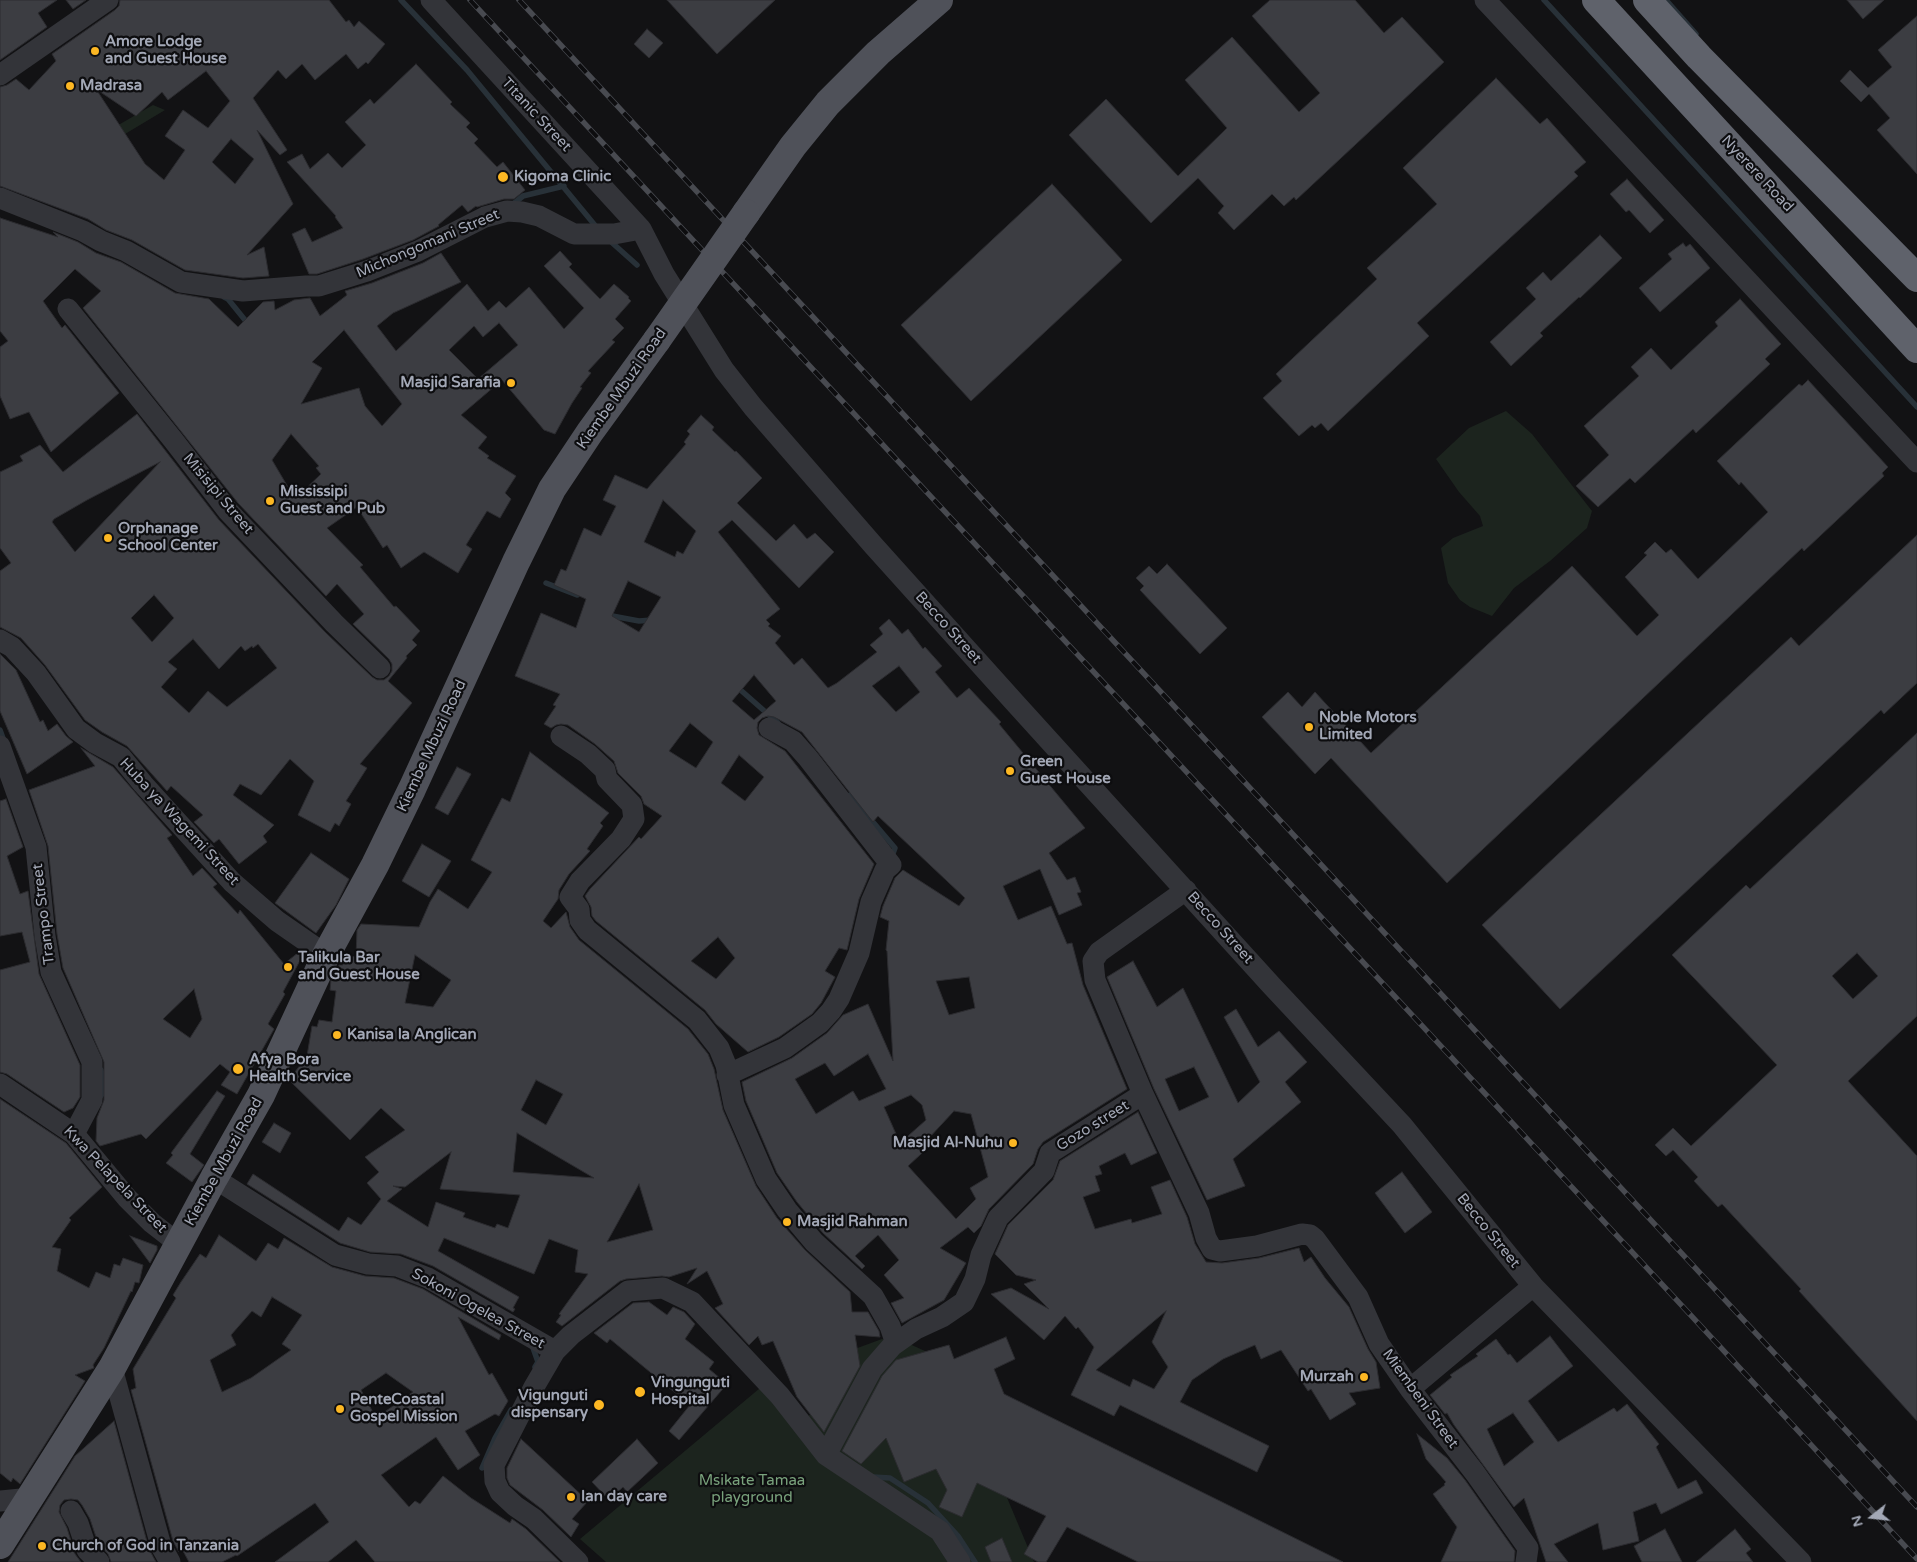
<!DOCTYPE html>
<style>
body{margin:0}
#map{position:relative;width:1917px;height:1562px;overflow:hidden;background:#121214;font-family:"Varela Round",sans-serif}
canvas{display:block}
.north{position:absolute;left:1847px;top:1492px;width:50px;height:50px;-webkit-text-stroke:4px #0d0d0f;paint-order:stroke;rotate:254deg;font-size:14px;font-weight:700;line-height:20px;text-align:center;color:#a3a8b6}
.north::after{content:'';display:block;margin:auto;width:18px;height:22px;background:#a3a8b6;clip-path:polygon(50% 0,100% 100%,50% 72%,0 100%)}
</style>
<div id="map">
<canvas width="1917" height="1562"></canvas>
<div class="north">N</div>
</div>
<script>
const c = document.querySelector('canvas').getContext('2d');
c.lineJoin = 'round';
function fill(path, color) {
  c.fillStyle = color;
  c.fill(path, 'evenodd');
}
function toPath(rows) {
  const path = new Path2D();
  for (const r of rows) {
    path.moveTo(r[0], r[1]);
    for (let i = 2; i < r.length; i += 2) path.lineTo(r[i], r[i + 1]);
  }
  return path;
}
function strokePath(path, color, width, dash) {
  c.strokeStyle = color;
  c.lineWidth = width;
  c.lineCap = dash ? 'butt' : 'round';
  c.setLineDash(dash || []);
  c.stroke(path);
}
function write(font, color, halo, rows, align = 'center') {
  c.font = font + ' "Varela Round",sans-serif';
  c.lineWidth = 4.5;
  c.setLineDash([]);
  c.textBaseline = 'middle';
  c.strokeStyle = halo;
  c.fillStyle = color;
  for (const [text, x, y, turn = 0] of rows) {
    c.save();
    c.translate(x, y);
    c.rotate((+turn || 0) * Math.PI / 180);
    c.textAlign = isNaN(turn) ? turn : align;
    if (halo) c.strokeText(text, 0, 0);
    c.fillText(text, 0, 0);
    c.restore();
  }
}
fill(toPath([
 [153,105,165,110,125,134,108,131],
 [1506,411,1532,434,1592,511,1587,528,1550,561,1514,588,1492,616,1470,607,1460,600,1448,583,1441,548,1453,538,1483,526,1480,516,1459,492,1436,459,1469,428],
 [894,1337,925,1351,944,1380,995,1469,1034,1562,606,1562,580,1539,766,1383,799,1431,852,1350,882,1339,895,1341]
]), '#1c241e');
strokePath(toPath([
 [401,0,467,70,598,229],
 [1544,0,1917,407],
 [1666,0,1696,34],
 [512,205,523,196,564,186],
 [609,240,637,265],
 [224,297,228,299,249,325],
 [546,583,577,595],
 [607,615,639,621,652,620],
 [736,686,778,723],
 [0,730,4,741],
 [850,795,895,848,892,856],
 [100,1097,103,1092,103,1080,101,1070],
 [532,1345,538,1362,535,1367],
 [482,1468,495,1438,511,1410],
 [873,1477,890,1478,928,1503,958,1536,975,1562]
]), '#283138', 5.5);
const building = toPath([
 [0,0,57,0,38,13,47,27,0,60,0,0],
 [66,0,86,0,73,9,66,0],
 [120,0,329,0,346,22,349,20,354,27,359,21,385,44,368,64,366,62,358,69,346,54,315,80,302,64,286,79,278,70,253,98,287,150,280,155,257,130,293,204,247,255,264,247,269,276,243,278,185,270,132,240,106,230,88,219,0,186,0,87,7,85,16,79,29,90,56,61,52,54,115,10,119,6,120,0],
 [206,71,230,101,208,128,183,110,165,136,185,150,164,180,145,164,96,89,136,116,162,92,168,100,206,71],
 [231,139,254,159,235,184,212,162,231,139],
 [667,0,775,0,717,54,667,0],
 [1270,0,1355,0,1384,33,1402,17,1444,62,1296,200,1294,197,1284,206,1272,194,1234,230,1218,213,1224,206,1198,178,1151,223,1069,135,1106,99,1178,176,1227,128,1185,80,1232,37,1299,112,1320,93,1252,16,1270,0],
 [1847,0,1884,0,1863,19,1847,0],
 [1917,16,1917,174,1877,130,1890,118,1869,94,1861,102,1840,81,1850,70,1868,88,1892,67,1878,50,1917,16],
 [647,29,663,43,649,58,634,44,647,29],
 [416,64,452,102,450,104,470,123,466,127,478,139,474,143,497,167,503,162,525,190,514,199,504,199,477,207,476,206,468,212,462,205,438,225,439,226,413,240,363,259,317,274,309,274,292,234,305,228,312,242,343,228,335,217,336,216,287,162,302,154,310,169,328,153,342,168,366,145,345,122,370,99,374,104,416,64],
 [1496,78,1540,124,1547,118,1586,162,1574,172,1578,176,1417,323,1429,336,1328,431,1321,423,1315,428,1312,425,1299,436,1263,398,1282,381,1276,374,1377,279,1367,268,1437,204,1403,168,1496,78],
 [1627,179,1664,220,1650,233,1629,210,1626,212,1610,194,1627,179],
 [1052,184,1122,260,971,401,901,325,1052,184],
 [0,218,58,237,53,232,78,242,96,253,121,262,175,293,209,299,238,327,263,302,274,301,275,310,294,300,310,298,320,316,347,295,345,291,372,283,423,263,441,253,461,282,393,313,377,326,396,351,467,284,488,311,499,301,506,308,529,287,564,329,584,308,544,266,560,251,572,264,569,267,600,299,614,284,629,297,628,298,631,301,615,319,624,328,612,340,615,342,588,371,591,373,580,387,582,388,572,403,555,434,544,430,502,380,461,415,487,437,478,448,489,456,487,458,516,476,505,493,511,499,500,518,487,511,466,545,472,549,458,573,424,552,401,568,387,545,383,548,357,507,327,528,363,565,360,567,394,607,396,606,420,631,412,640,417,645,406,656,407,658,388,681,412,703,360,764,367,768,346,801,351,804,339,826,335,823,330,832,298,815,314,781,290,759,261,795,240,784,233,795,274,825,263,836,267,842,239,864,219,839,214,843,194,822,203,815,171,786,167,791,127,746,102,732,85,720,45,665,21,638,0,627,0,571,11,563,0,548,0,472,23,461,20,456,40,445,63,472,137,414,219,520,325,632,372,677,377,680,384,680,389,676,392,671,392,664,389,659,353,624,364,614,337,584,326,596,238,503,83,308,101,291,75,269,43,301,62,328,65,325,119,393,51,452,29,412,10,419,0,396,0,347,8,341,0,331,0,218],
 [499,323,518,345,478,379,449,350,474,326,483,337,499,323],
 [344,330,402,404,382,426,365,406,359,388,301,404,322,368,312,362,344,330],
 [291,434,319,466,316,468,321,474,295,499,272,460,291,434],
 [160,462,75,552,52,522,54,519,87,500,160,462],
 [154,595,174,618,152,642,131,618,154,595],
 [193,639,219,669,241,646,245,651,252,646,253,648,258,644,277,668,227,707,208,691,189,713,161,687,177,669,168,662,193,639],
 [1600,235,1622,258,1580,298,1579,297,1540,333,1543,336,1511,366,1490,342,1536,299,1526,288,1543,272,1551,281,1600,235],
 [1683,243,1686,247,1690,244,1710,268,1660,312,1639,288,1672,259,1668,254,1683,243],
 [1740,299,1781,344,1765,359,1770,364,1696,433,1693,429,1635,483,1630,478,1598,507,1576,486,1609,455,1584,426,1639,376,1631,367,1651,348,1671,370,1718,326,1715,322,1740,299],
 [1808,380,1888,467,1882,473,1884,476,1804,551,1802,548,1447,883,1331,758,1315,774,1262,717,1288,692,1302,707,1315,692,1371,753,1572,566,1637,636,1659,615,1625,577,1647,555,1644,553,1655,542,1666,553,1671,549,1698,579,1768,512,1741,482,1739,485,1717,461,1799,384,1802,386,1808,380],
 [701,415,714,427,712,430,735,452,736,451,762,478,737,503,776,541,794,524,807,539,815,533,834,552,799,588,732,520,718,532,780,609,766,620,770,624,768,626,781,636,775,643,794,665,802,658,828,688,837,683,877,652,870,645,883,634,879,628,889,619,902,634,908,629,923,649,925,647,942,666,935,672,957,698,969,688,1001,722,999,724,1085,828,1049,853,1067,880,1075,877,1081,892,1077,893,1082,905,1059,915,1040,869,1003,886,1018,920,1051,906,1067,944,1072,943,1083,985,1127,1089,1043,1142,1038,1149,1033,1164,989,1209,981,1226,974,1233,968,1227,940,1248,966,1263,944,1300,902,1323,891,1303,904,1298,884,1275,899,1260,878,1235,855,1256,865,1266,862,1269,823,1233,797,1202,777,1173,746,1101,742,1082,792,1058,827,1033,843,1015,868,1004,893,1061,887,951,886,950,889,921,880,917,883,906,895,878,903,870,959,906,965,898,878,816,873,822,802,732,774,717,768,716,762,718,758,722,757,728,759,735,785,751,874,864,859,899,847,950,839,948,825,971,835,977,821,1003,812,1014,779,1037,748,1052,716,1024,705,1010,596,921,592,916,591,907,585,896,590,889,639,837,641,839,662,816,644,804,641,796,618,773,614,761,595,744,568,725,561,724,556,725,551,728,544,724,556,706,553,705,560,694,515,676,541,613,576,628,586,599,554,585,561,569,566,571,584,528,601,536,616,506,603,500,615,475,647,489,686,444,684,442,690,434,687,431,701,415],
 [663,500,696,531,683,554,677,551,675,557,644,542,663,500],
 [628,581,661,597,639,632,612,616,628,581],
 [899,666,920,692,896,712,872,686,899,666],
 [754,675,776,701,754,720,732,701,754,675],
 [690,723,713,742,696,768,669,751,690,723],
 [739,755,764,777,745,801,721,783,739,755],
 [718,937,735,958,716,979,691,961,718,937],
 [969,977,975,1008,949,1015,936,981,969,977],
 [868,1054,886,1089,859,1101,853,1091,816,1114,795,1079,825,1063,834,1076,868,1054],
 [911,1095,922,1105,926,1120,900,1143,884,1107,911,1095],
 [954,1111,971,1114,988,1177,970,1188,976,1199,956,1219,908,1166,933,1143,928,1139,954,1111],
 [1917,535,1917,683,1884,714,1881,710,1560,1009,1482,925,1791,637,1799,646,1917,535],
 [1167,564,1227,628,1200,654,1140,590,1144,586,1136,578,1149,566,1157,574,1167,564],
 [0,654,16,670,40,722,43,720,48,731,57,724,66,736,73,742,27,774,0,711,0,654],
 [1917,733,1917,1016,1848,1081,1917,1156,1917,1421,1799,1291,1801,1289,1722,1204,1718,1207,1694,1181,1698,1177,1673,1150,1666,1156,1655,1145,1673,1128,1691,1146,1777,1065,1672,955,1746,885,1750,889,1917,733],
 [1857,953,1878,976,1853,999,1832,976,1857,953],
 [81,748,113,767,172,835,167,838,193,876,202,868,217,884,213,887,238,914,240,910,284,964,299,952,303,955,283,992,285,994,268,1024,274,1029,237,1094,221,1085,230,1072,220,1064,146,1139,141,1134,100,1146,96,1141,97,1118,104,1100,104,1062,63,968,57,934,48,846,29,790,95,766,81,748],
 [194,989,202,1019,190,1038,163,1019,194,989],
 [530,752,609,813,600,823,603,826,587,849,590,851,569,874,559,890,558,899,543,921,551,928,566,912,570,927,579,940,688,1029,708,1054,714,1069,723,1110,756,1186,777,1218,805,1250,850,1292,852,1312,868,1312,879,1331,880,1337,855,1335,860,1366,824,1432,797,1397,773,1341,762,1345,758,1336,749,1345,715,1308,723,1304,707,1271,687,1284,697,1268,669,1277,662,1276,626,1279,620,1281,562,1326,556,1322,561,1315,559,1314,588,1274,575,1272,578,1250,549,1239,534,1274,444,1238,438,1251,519,1297,513,1308,515,1309,513,1312,433,1266,401,1254,370,1252,340,1243,247,1184,253,1174,339,1231,348,1217,361,1225,381,1199,367,1183,379,1172,365,1157,405,1130,381,1108,350,1140,289,1080,307,1056,312,1026,317,1027,319,1020,332,1022,336,991,330,990,331,980,333,976,337,977,339,965,343,965,344,955,356,957,357,930,361,924,419,927,430,902,438,889,468,909,492,872,471,860,502,798,510,802,530,752],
 [415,955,451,980,433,1007,405,1003,415,955],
 [536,1080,563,1094,546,1125,521,1110,536,1080],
 [517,1133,594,1178,513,1172,517,1133],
 [451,1152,440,1189,520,1195,508,1228,497,1224,495,1228,463,1217,465,1213,436,1202,428,1227,387,1201,402,1189,393,1186,405,1187,451,1152],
 [639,1184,653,1230,607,1242,639,1184],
 [457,767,471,774,448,815,435,808,457,767],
 [6,799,23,847,7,856,20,894,28,891,39,974,80,1065,80,1097,73,1108,64,1112,7,1074,0,1072,0,970,30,962,22,932,0,936,0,801,6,799],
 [422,844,451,861,429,897,402,881,422,844],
 [311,853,349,879,336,905,316,933,275,903,311,853],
 [1133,961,1157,1007,1183,988,1238,1103,1260,1082,1224,1017,1236,1009,1258,1047,1279,1031,1307,1062,1285,1082,1301,1102,1233,1159,1245,1186,1207,1200,1154,1089,1107,977,1133,961],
 [1194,1067,1209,1097,1179,1111,1165,1079,1194,1067],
 [217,1091,225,1096,190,1154,204,1165,192,1182,166,1163,173,1155,171,1153,217,1091],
 [0,1099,66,1143,102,1187,69,1218,71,1220,52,1247,61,1249,57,1271,89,1288,96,1272,110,1278,114,1264,120,1266,123,1258,143,1265,139,1283,135,1282,132,1292,131,1291,104,1348,93,1365,94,1368,75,1375,85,1381,20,1484,13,1478,11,1482,0,1473,0,1099],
 [1138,1112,1157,1153,1131,1165,1125,1153,1099,1166,1102,1174,1095,1176,1100,1191,1083,1197,1095,1229,1131,1219,1132,1223,1162,1214,1151,1187,1170,1180,1187,1217,1195,1244,1206,1262,1222,1263,1259,1258,1299,1248,1304,1262,1311,1257,1325,1278,1349,1307,1368,1349,1376,1362,1380,1388,1349,1393,1356,1404,1330,1420,1311,1389,1308,1391,1281,1350,1261,1359,1255,1345,1223,1359,1192,1380,1180,1402,1269,1446,1257,1472,1120,1405,1114,1416,1071,1395,1094,1347,1078,1327,1076,1329,1065,1316,1044,1340,991,1294,1011,1288,1049,1309,1024,1284,1036,1280,1016,1275,995,1254,1008,1225,1053,1180,1060,1161,1138,1112],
 [1166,1311,1152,1342,1168,1367,1154,1389,1133,1379,1130,1387,1096,1370,1166,1311],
 [274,1123,291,1133,280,1153,262,1142,274,1123],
 [1402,1172,1432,1212,1405,1233,1375,1193,1402,1172],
 [219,1235,256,1261,268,1243,278,1249,284,1238,332,1267,365,1276,394,1278,423,1289,501,1335,499,1340,458,1317,489,1375,492,1373,508,1401,499,1416,495,1414,465,1431,480,1455,458,1470,436,1437,381,1475,409,1507,415,1501,420,1504,443,1476,471,1498,510,1523,512,1519,526,1529,560,1562,375,1562,356,1540,328,1562,275,1562,329,1522,315,1503,237,1556,236,1555,222,1562,189,1562,182,1549,179,1552,173,1541,131,1390,136,1388,133,1369,176,1298,173,1295,181,1282,200,1254,206,1258,219,1235],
 [272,1297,302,1315,282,1344,291,1350,251,1378,222,1392,210,1360,236,1345,231,1335,252,1311,261,1317,272,1297],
 [386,1373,413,1392,376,1418,361,1390,386,1373],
 [130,1236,157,1246,157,1250,150,1263,130,1236],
 [649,1302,667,1315,673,1307,684,1312,695,1324,685,1339,714,1362,709,1369,727,1384,679,1440,669,1431,690,1405,610,1339,607,1343,594,1333,633,1303,649,1302],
 [1550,1336,1573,1366,1528,1401,1558,1442,1614,1408,1617,1412,1627,1404,1659,1444,1656,1447,1678,1489,1696,1480,1703,1493,1661,1514,1656,1503,1633,1512,1639,1541,1603,1550,1598,1523,1554,1544,1568,1562,1546,1562,1524,1498,1514,1507,1454,1425,1447,1413,1445,1414,1430,1395,1452,1377,1450,1375,1478,1356,1476,1354,1496,1339,1508,1355,1510,1354,1517,1363,1550,1336],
 [1513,1413,1534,1442,1504,1466,1487,1429,1513,1413],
 [1006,1337,1015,1359,994,1369,1004,1394,1343,1562,1138,1562,1067,1527,1046,1562,1038,1562,1024,1554,1046,1516,977,1483,962,1517,939,1507,947,1490,936,1469,904,1482,886,1438,861,1464,842,1451,882,1376,896,1360,949,1345,954,1359,1006,1337],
 [114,1421,149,1549,156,1562,111,1562,108,1554,98,1543,90,1519,82,1505,78,1500,71,1499,64,1500,60,1505,59,1512,67,1528,75,1554,81,1562,8,1562,75,1456,114,1421],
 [1417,1434,1447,1458,1465,1480,1515,1551,1514,1562,1441,1562,1457,1527,1433,1494,1445,1485,1444,1484,1446,1482,1426,1459,1417,1434],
 [521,1439,588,1501,572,1519,579,1524,571,1537,543,1510,510,1485,507,1478,507,1468,521,1439],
 [637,1439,658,1463,627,1492,623,1487,609,1500,592,1482,637,1439],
 [1665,1529,1682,1562,1642,1562,1634,1546,1665,1529],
 [1735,1529,1751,1549,1746,1553,1753,1562,1696,1562,1735,1529],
 [1002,1538,1012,1562,991,1562,985,1547,1002,1538]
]);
fill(building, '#3c3d42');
strokePath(building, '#2c2c30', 1);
strokePath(toPath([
 [431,0,641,229],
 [1485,0,1917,462],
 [0,75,108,0],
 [0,198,83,231,101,241,126,251,181,282,243,291,306,286,319,286,367,271,418,251,485,217,507,211,522,212,539,216,574,234,614,234,641,229,664,274,724,370,753,407,873,545,1016,704,1271,985,1402,1125,1533,1286,1801,1562],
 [68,309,174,441,228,511,334,623,380,668],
 [0,640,12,647,36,673,76,729,95,743,121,757,143,784,232,882,277,921,326,955],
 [561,736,588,754,605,770,607,779,632,805,634,819,621,839,580,881,570,897,579,909,580,920,587,930,697,1020,719,1048,726,1065,734,1105,766,1179,787,1210,814,1242,873,1296,890,1326,895,1341,893,1344],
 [0,746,36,847,45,936,51,972,92,1062,92,1100,74,1134],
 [727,1075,785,1048,820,1023,831,1011,839,999,859,953,871,902,885,870,891,865,808,758,793,741,769,728],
 [0,1084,74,1134,127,1198,152,1223,179,1244],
 [1143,1094,1199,1213,1206,1238,1212,1249,1220,1251,1257,1246,1302,1234,1310,1235,1315,1239,1358,1297,1379,1344,1410,1389,1475,1473,1528,1548,1526,1562],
 [214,1178,335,1255,368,1264,397,1266,428,1278,555,1351],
 [112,1368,161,1546,170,1562],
 [1410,1389,1533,1286],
 [826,1455,872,1369,892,1346,916,1329,942,1317,964,1302,975,1279,981,1255,998,1218,1044,1171,1050,1153,1143,1094,1095,980,1093,961,1099,952,1186,890],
 [0,1501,31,1498],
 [71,1511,78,1523,87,1550,99,1562],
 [578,1562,534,1519,515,1506,500,1492,495,1481,494,1465,534,1387,555,1351,571,1335,628,1291,663,1288,692,1302,780,1396,826,1455,940,1531,960,1562]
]), '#333439', 21);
strokePath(toPath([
 [746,213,793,146,828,103,878,53,939,0],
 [0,1545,112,1368,214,1178,261,1095,326,955,375,865,412,789,516,562,552,489,590,432,657,340]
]), '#4f5159', 28);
strokePath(toPath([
 [1596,0,1917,349],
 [1647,0,1699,57,1917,278]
]), '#5f626b', 28);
const rail = toPath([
 [470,0,1917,1559],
 [519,0,1917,1507]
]);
strokePath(rail, '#484a50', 5.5);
strokePath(rail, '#0d0d0f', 4, [11]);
strokePath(toPath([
 [657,340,746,213]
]), '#4f5159', 28);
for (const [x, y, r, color] of [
 [95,51,5,"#fcb723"],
 [70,86,5,"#fcb723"],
 [503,177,6,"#fcb723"],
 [511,383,5,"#fcb723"],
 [270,501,5,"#fcb723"],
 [108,538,5,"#fcb723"],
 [1309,727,5,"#fcb723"],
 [1010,771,5,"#fcb723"],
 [288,967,5,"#fcb723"],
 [337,1035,5,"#fcb723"],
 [238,1069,6,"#fcb723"],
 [1013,1143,5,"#fcb723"],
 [787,1222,5,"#fcb723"],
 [1364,1377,5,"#fcb723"],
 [640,1392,6,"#fcb723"],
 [599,1405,6,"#fcb723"],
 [340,1409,5,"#fcb723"],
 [571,1497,5,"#fcb723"],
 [42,1546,5,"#fcb723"]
]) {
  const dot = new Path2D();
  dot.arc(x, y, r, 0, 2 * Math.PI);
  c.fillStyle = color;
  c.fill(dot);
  strokePath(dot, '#0d0d0f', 2);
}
write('bold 15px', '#a3a8b6', '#0d0d0f', [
 ["Amore Lodge",105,42],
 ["and Guest House",105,59],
 ["Madrasa",80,86],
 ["Kigoma Clinic",514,177],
 ["Masjid Sarafia",501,383,"right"],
 ["Mississipi",280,492],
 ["Guest and Pub",280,509],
 ["Orphanage",118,529],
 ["School Center",118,546],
 ["Noble Motors",1319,718],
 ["Limited",1319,735],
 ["Green",1020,762],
 ["Guest House",1020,779],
 ["Talikula Bar",298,958],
 ["and Guest House",298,975],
 ["Kanisa la Anglican",347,1035],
 ["Afya Bora",249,1060],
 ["Health Service",249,1077],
 ["Masjid Al-Nuhu",1003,1143,"right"],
 ["Masjid Rahman",797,1222],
 ["Murzah",1354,1377,"right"],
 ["Vingunguti",651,1383],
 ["Hospital",651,1400],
 ["Vigunguti",588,1396,"right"],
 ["dispensary",588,1413,"right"],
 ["PenteCoastal",350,1400],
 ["Gospel Mission",350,1417],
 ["Ian day care",581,1497],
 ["Church of God in Tanzania",52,1546]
], 'left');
write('15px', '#a3a8b6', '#0d0d0f', [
 ["Titanic Street",536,115,47],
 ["Nyerere Road",1757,174,47],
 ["Michongomani Street",428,244,-23],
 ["Kiembe Mbuzi Road",622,389,-55],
 ["Misisipi Street",218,494,50],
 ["Becco Street",948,628,48],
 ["Kiembe Mbuzi Road",432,746,-65],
 ["Huba ya Wagemi Street",179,822,47],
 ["Trampo Street",44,914,-97],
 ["Becco Street",1220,928,48],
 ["Gozo street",1093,1126,-32],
 ["Kiembe Mbuzi Road",224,1162,-61],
 ["Kwa Pelapela Street",115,1180,46],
 ["Becco Street",1488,1231,51],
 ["Sokoni Ogelea Street",478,1309,29],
 ["Miembeni Street",1420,1399,54]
]);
write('15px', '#79a27c', '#0d0d0f', [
 ["Msikate Tamaa",752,1481],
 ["playground",752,1498]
]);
</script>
